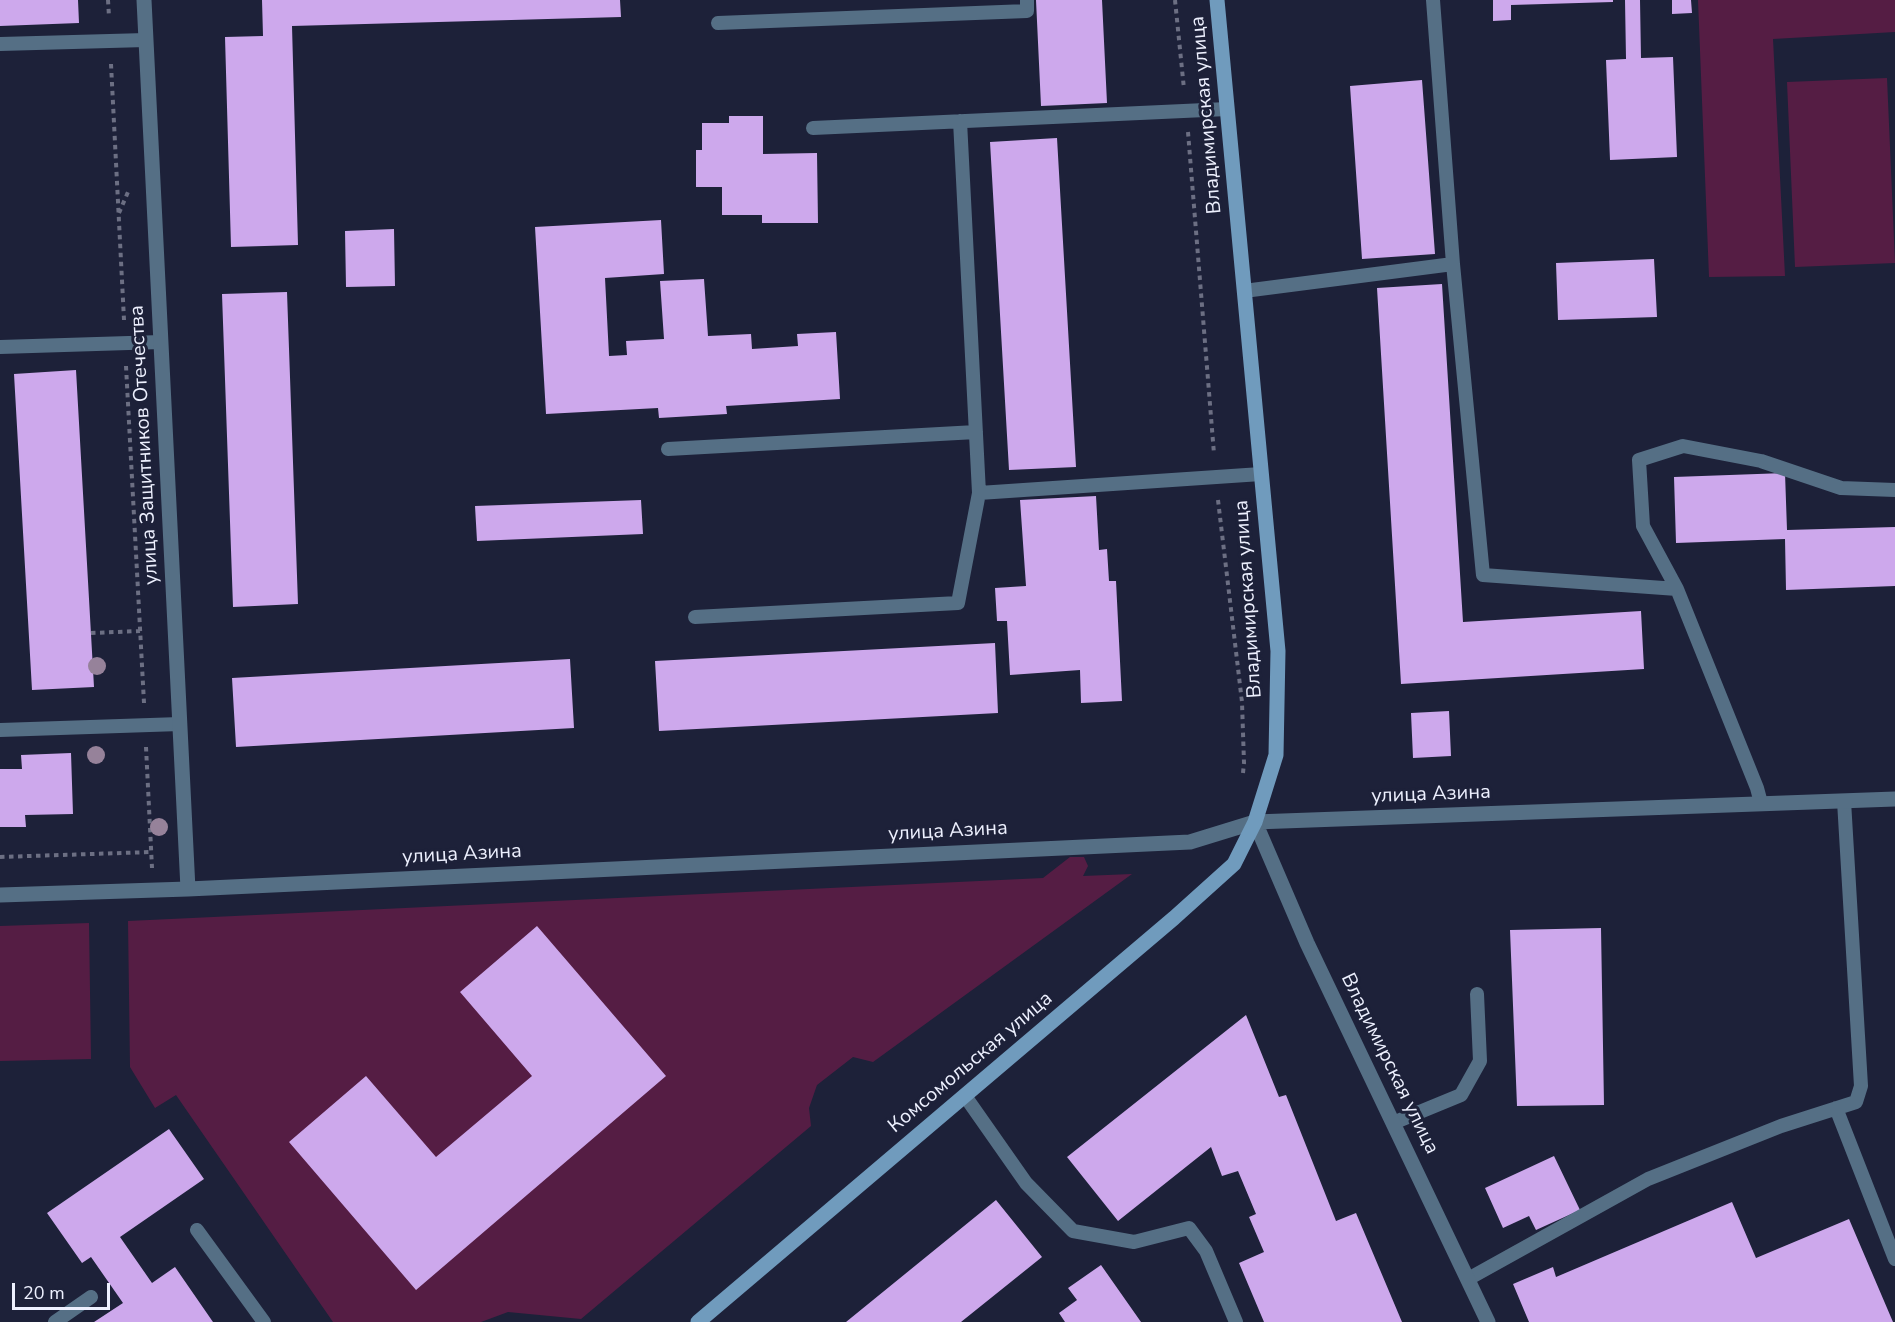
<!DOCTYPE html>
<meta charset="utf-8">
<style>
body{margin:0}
#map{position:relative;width:1895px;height:1322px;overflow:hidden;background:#1d2139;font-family:"Nunito Sans",sans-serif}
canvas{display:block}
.scale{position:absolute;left:12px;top:1283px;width:98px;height:27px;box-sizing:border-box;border:3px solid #edf0fe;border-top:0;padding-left:8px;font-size:18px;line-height:21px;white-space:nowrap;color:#edf0fe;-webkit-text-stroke:4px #1d2139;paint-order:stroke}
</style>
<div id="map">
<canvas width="1895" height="1322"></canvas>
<div class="scale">20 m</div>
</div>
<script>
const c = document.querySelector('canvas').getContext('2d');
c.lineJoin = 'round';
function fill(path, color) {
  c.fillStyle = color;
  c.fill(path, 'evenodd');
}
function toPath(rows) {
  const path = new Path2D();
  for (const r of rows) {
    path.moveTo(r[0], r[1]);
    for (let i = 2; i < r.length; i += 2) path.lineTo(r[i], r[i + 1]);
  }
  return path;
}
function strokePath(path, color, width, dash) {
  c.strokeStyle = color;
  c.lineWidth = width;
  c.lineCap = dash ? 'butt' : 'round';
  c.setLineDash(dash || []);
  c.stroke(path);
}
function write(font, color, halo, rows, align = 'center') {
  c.font = font + ' "Nunito Sans",sans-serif';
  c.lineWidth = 6;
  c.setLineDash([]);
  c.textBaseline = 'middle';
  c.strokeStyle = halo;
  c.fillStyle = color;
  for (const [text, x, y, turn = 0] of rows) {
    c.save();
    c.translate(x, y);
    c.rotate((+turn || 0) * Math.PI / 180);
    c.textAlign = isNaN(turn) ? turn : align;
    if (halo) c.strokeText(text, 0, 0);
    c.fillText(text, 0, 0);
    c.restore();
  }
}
fill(toPath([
 [1698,0,1895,0,1895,32,1773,39,1785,276,1709,277],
 [1887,78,1895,263,1795,267,1787,82],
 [1070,857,1084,857,1088,866,1083,876,1132,874,873,1062,853,1057,817,1085,809,1108,811,1126,581,1319,508,1312,481,1322,333,1322,176,1095,155,1108,130,1067,128,921,1043,878],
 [89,923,91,1059,0,1061,0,926]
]), '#551d44');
fill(toPath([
 [0,0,78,0,79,23,0,26],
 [262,0,620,0,621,17,292,26,298,245,231,247,225,37,263,36],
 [1036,0,1102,0,1107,103,1041,106],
 [1493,0,1613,0,1613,2,1511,5,1511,20,1493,21],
 [1625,0,1640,0,1641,58,1673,57,1677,157,1610,160,1606,60,1626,59],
 [1672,0,1691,0,1692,13,1672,14],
 [1422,80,1435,254,1362,259,1350,86],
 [729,116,763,116,763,154,817,153,818,223,762,223,762,215,722,215,722,187,696,187,696,150,702,150,702,123,729,123],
 [1057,138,1076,467,1009,470,990,142],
 [661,220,664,274,605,278,609,356,627,355,626,341,664,339,660,281,704,279,708,336,751,334,752,349,798,346,797,334,836,332,840,399,726,406,727,414,659,418,658,408,546,414,535,227],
 [394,229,395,286,346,287,345,231],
 [1654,259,1657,317,1558,320,1556,263],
 [1442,284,1463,622,1641,611,1644,669,1401,684,1377,288],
 [287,292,298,604,233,607,222,294],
 [76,370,94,687,32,690,14,374],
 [1785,473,1787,530,1895,527,1895,586,1786,590,1785,539,1676,543,1674,477],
 [1096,496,1099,550,1107,549,1109,581,1116,581,1122,701,1081,703,1080,670,1010,675,1007,621,997,621,995,588,1026,586,1020,500],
 [641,500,643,534,477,541,475,506],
 [995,643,998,713,659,731,655,661],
 [570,659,574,728,236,747,232,678],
 [1449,711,1451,756,1413,758,1411,713],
 [71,753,73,814,25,815,26,827,0,827,0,769,22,769,21,755],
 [537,926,666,1076,416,1290,289,1142,366,1076,436,1157,532,1076,460,992],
 [1601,928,1604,1105,1517,1106,1510,930],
 [1246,1015,1279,1097,1286,1095,1336,1221,1356,1213,1402,1322,1264,1322,1239,1263,1264,1252,1249,1217,1256,1214,1238,1171,1222,1176,1211,1147,1118,1221,1067,1157],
 [169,1129,204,1179,120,1237,152,1283,175,1267,213,1322,94,1322,123,1303,91,1257,82,1263,47,1213],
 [1554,1156,1580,1210,1536,1230,1529,1216,1503,1228,1485,1188],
 [996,1200,1042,1257,961,1322,846,1322],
 [1732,1202,1756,1258,1849,1219,1893,1322,1529,1322,1513,1284,1553,1267,1556,1277],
 [1101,1265,1141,1322,1065,1322,1059,1313,1077,1300,1068,1288]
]), '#cda8ec');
strokePath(toPath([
 [108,0,109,17],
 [1175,0,1184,89],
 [111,64,124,320],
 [1188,132,1214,454],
 [119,213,128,192],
 [126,366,144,703],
 [1218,500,1242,702,1244,763,1243,773],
 [91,633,140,631],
 [146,747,152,868],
 [0,857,152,852]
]), '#6c6f83', 4, [4.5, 4.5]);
strokePath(toPath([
 [1433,0,1453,264,1483,575,1677,589,1757,788,1761,803],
 [718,23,1027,11,1027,0],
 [0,44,146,40],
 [960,121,979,493,1261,474],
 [813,128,1227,109],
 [1244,291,1453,264],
 [0,347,161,342],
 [668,449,976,432],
 [1677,589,1643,526,1639,460,1683,446,1761,461,1841,488,1895,490],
 [695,617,958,603,979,493],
 [0,730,180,724],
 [965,1096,1026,1183,1073,1231,1134,1242,1189,1228,1206,1251,1236,1322],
 [1836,1108,1895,1259],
 [1393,1123,1461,1095,1480,1061,1477,994],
 [197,1230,264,1322],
 [1468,1279,1648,1179,1781,1126,1856,1102,1861,1086,1844,801],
 [55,1322,91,1297]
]), '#556f85', 14);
strokePath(toPath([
 [144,0,188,889],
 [1255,822,1307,943,1488,1322],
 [0,895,188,889,1190,842,1255,822,1895,799]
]), '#556f85', 15);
strokePath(toPath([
 [698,1322,1174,918,1234,864,1255,822,1276,755,1278,651,1217,0]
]), '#709bbd', 15);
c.fillStyle = '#96829a';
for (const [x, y] of [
 [97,666],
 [96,755],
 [159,827]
]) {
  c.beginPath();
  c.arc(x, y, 9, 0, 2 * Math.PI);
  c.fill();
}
write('20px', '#edf0fe', '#1d2139', [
 ["Владимирская улица",1207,115,-95],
 ["улица Защитников Отечества",145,445,-93],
 ["Владимирская улица",1249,599,-94],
 ["улица Азина",1431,795,-2],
 ["улица Азина",948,832,-3],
 ["улица Азина",462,855,-3],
 ["Комсомольская улица",971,1063,-40],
 ["Владимирская улица",1389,1064,64]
]);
</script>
